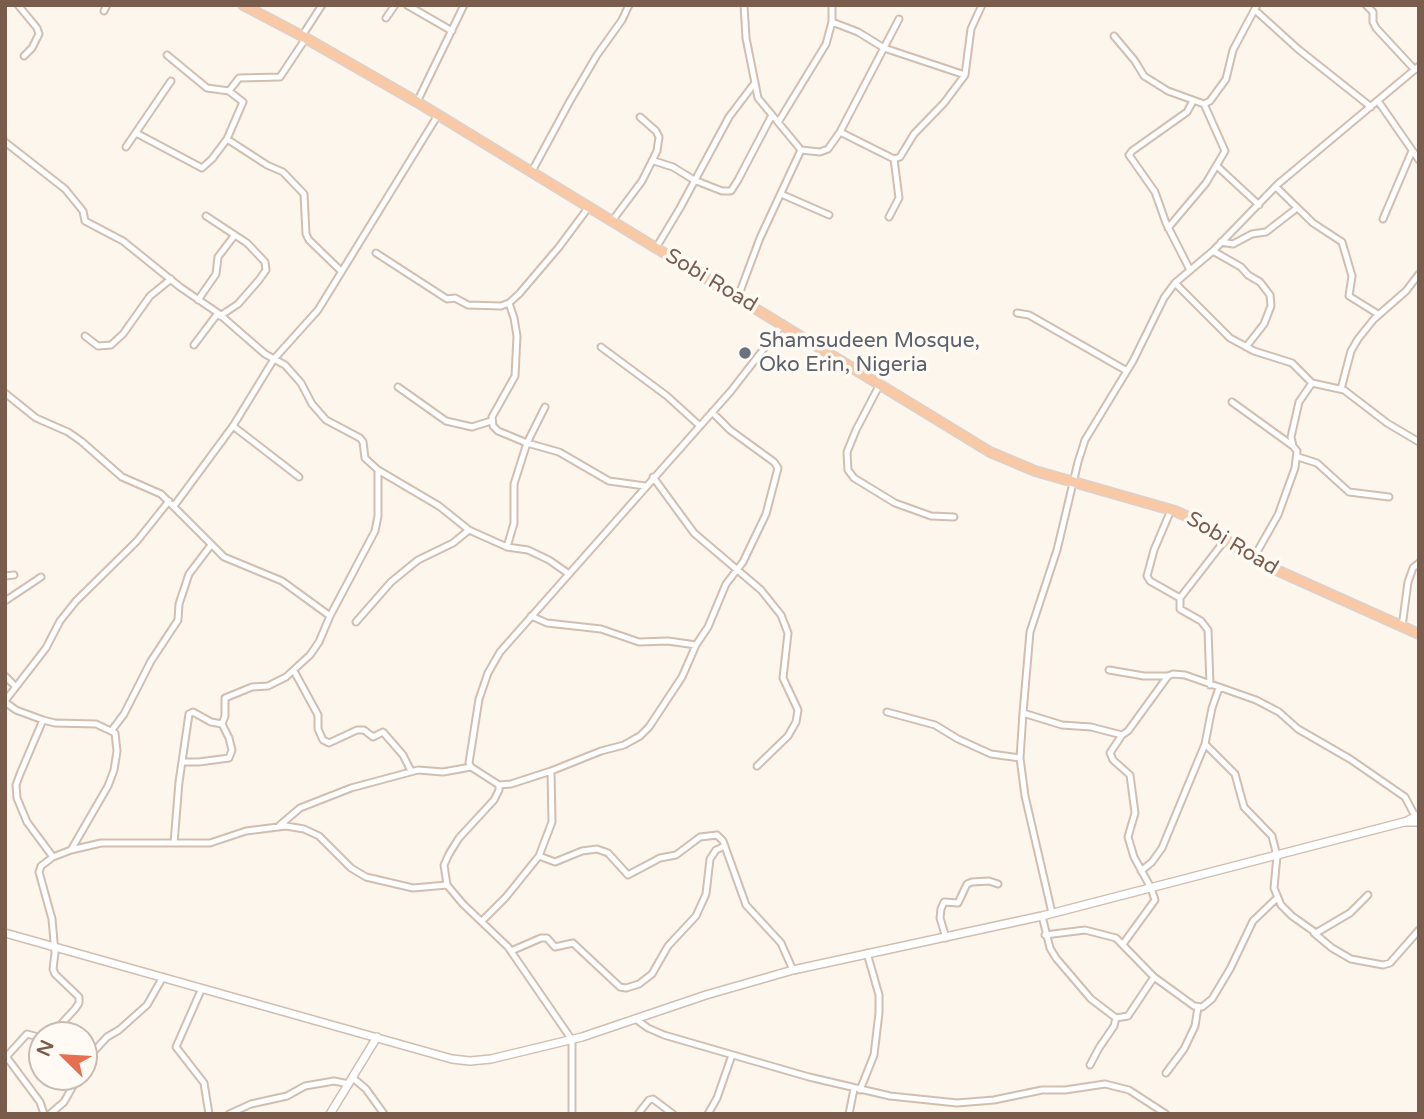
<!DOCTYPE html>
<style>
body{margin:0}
#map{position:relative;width:1424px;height:1119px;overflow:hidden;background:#fdf6ec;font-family:"Varela Round",sans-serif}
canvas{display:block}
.frame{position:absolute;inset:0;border:7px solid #7a5c4d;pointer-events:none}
.north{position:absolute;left:28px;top:1021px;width:70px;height:70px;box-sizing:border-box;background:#fffaf3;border:2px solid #cabbb1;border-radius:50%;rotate:294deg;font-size:19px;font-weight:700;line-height:28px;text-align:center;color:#7a5c4d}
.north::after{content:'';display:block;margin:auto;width:24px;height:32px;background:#e76f51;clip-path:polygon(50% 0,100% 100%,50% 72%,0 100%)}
</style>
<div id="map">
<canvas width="1424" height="1119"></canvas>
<div class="frame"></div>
<div class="north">N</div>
</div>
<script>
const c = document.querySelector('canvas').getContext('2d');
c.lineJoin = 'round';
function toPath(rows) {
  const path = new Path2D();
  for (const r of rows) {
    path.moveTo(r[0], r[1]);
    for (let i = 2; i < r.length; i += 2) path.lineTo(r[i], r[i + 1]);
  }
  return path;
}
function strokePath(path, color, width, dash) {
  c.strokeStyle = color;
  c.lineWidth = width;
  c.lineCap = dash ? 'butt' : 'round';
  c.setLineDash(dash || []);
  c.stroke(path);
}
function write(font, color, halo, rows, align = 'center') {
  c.font = font + ' "Varela Round",sans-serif';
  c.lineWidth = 7;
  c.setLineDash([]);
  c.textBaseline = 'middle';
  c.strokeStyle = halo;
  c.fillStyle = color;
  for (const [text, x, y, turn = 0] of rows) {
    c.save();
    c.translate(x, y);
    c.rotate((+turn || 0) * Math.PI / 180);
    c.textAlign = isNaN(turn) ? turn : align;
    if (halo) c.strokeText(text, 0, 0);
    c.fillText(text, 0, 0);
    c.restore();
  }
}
const minor = toPath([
 [18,5,37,28,39,34,32,48,24,56],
 [407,5,452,31],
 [744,5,746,38,758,98,801,150,820,152,828,149,840,132,899,19],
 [1366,5,1373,12,1373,22,1376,28,1415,70],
 [1255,10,1298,49,1371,107],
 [104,11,107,5],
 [386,18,395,5],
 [832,22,858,32,884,48,965,75],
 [302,36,322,5],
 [1114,36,1135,61,1144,76,1168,91,1204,104,1210,101,1226,79,1233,50,1257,5],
 [167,55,207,88,229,91,239,78,280,77,306,38],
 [1378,101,1419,160],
 [417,102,464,5],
 [779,121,826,44,832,22,832,5],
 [840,132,894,159,900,157,914,134,944,103,965,75,971,29,982,5],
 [136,133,202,168,212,159,227,139,267,165,283,172,304,194,306,234,309,240,341,271],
 [227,139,243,102,229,91],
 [5,142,65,189,83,211,85,221,123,241,180,287,218,313,265,354,285,365,301,383,312,404,326,420,360,438,363,442,365,458,378,470,439,506,469,530,507,547,528,550,549,560,569,574],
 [126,147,171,81],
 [654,161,673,167,694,180,722,191,731,191,738,180,772,115],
 [1218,167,1259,205],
 [531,173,570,101,597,55,622,20,629,5],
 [1276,187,1313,223,1342,242,1352,276,1349,296,1378,314],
 [781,194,829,215],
 [206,216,247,243,265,262,266,270,259,280,238,304,220,316],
 [889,217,899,198,894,159],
 [1383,219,1412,151],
 [612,221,642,181,657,151,659,137,656,131,640,117],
 [1168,228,1206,183,1225,151,1204,104],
 [1221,242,1233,244,1252,234,1266,232,1297,208],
 [656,248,680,208,729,117,754,84],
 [1213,251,1241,267,1248,275,1260,282,1270,295,1271,306,1264,324,1246,347],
 [376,253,447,299,455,298,468,305,501,306,509,303,519,294,559,247,588,208],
 [1190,270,1166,223,1155,192,1129,155,1132,151,1187,112,1193,101],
 [1175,283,1230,338,1254,351,1292,363,1312,383,1344,390,1387,423,1419,442],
 [738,297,760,238,801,150],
 [198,300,216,274,218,257,234,236],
 [509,303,514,318,517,336,515,376,492,417,493,426,498,431,527,443,559,452,609,481,645,486],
 [1017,313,1029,315,1127,371],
 [85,336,98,346,111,345,123,334,150,296,171,279],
 [194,345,218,313],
 [601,347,667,396,700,426],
 [880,384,856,430,847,452,848,470,854,478,895,503,931,516,954,517],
 [398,387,446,421,472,427,491,421],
 [1341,389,1351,351,1358,339,1374,319,1406,291,1419,274],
 [5,393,36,418,68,432,81,441,122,477,161,494,224,557,282,581,330,616],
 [1232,402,1293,446,1297,451,1295,468,1278,515,1253,559],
 [233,426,299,477],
 [1293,446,1291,437,1299,402,1312,383],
 [1298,457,1317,463,1349,492,1389,497],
 [653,477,694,533,761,590,781,615,788,633,783,678,798,710,796,722,788,736,757,766],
 [174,506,233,426,274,359,318,310,438,115],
 [1171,510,1154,550,1147,576,1150,581,1180,598,1180,609,1201,621,1208,630,1210,685],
 [507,547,514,523,514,484,527,443,545,407],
 [5,576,14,575],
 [1180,598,1225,540],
 [5,601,41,577],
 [531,616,547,623,601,629,639,642,668,641,696,645],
 [356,622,391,582,418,560,453,543,469,530],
 [1402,627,1408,582,1413,568,1419,563],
 [1109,670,1144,676,1168,676],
 [294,671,318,715,318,729,323,740,329,743,357,730,364,730,373,737,383,732,403,755,411,771],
 [5,676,16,687],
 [1219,688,1212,708,1205,744,1235,774,1244,807,1272,836,1277,856,1274,888,1281,905,1292,916,1316,933,1350,913,1368,895],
 [5,701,46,648,60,621,76,601,137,541,169,501],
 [5,702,16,710,43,720,55,723,96,724,115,733,117,751,114,770,108,786,71,850],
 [887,712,935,725,958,739,991,754,1020,758],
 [1023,713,1062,725,1091,727,1122,735,1128,731,1168,676,1173,674,1185,675,1256,700,1279,712,1298,729,1350,759,1405,797,1415,816],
 [43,720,20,774,16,785,17,798,27,822,53,857],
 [112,730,124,714,151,661,178,620,179,604,189,574,211,545],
 [1122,735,1110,753,1113,760,1130,775,1135,813,1128,837,1134,857,1151,888,1155,900,1123,944],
 [182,762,199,762,229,758,232,750,229,738,222,724,225,716,225,698,252,687,268,686,286,677,310,655,319,642,330,616,375,531,378,516,378,470],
 [499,785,511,784,551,771,601,751,624,745,640,736,649,727,682,677,696,645,708,627,726,584,743,562,766,514,778,468,774,462,730,430,712,412],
 [279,826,300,808,351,788,418,770,443,772,471,767],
 [174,843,179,782,189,714,193,712,211,722,222,724],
 [539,856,555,862,582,851,597,849,608,853,628,875,660,858,676,855,700,837,717,835,723,841,746,905,781,943,793,970],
 [1141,871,1152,862,1162,848,1205,744],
 [1052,913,1025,796,1020,758,1023,713,1030,632,1057,550,1078,462,1085,440,1133,361,1164,298,1175,283,1213,251,1278,184,1419,66],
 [1042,916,1050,948,1056,958,1091,999,1116,1018,1128,1016,1154,977],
 [482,921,506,897,539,856,552,822,551,771],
 [1314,933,1332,948,1351,959,1383,965,1390,963,1419,930],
 [1045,935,1085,930,1116,938,1154,977,1194,1006,1202,1007,1212,999,1230,969,1253,921,1277,898],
 [946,938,940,918,941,909,944,902,958,903,967,884,972,882,989,881,998,884],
 [511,951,541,938,547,938,555,947,573,943,620,987,626,988,639,984,652,974,668,946,696,916,706,894,710,859,716,850,725,846],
 [202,988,176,1047,204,1083,209,1114],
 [637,1020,648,1028,664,1035,809,1077,890,1096,957,1103,994,1100,1042,1090,1065,1090,1105,1084,1129,1090,1166,1114],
 [51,1035,75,1009,79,1003,79,997,55,974,53,969,55,953,52,919,39,872,41,866,53,857,71,850,101,843,210,843,246,831,286,826,304,829,319,836,351,868,366,877,413,888,447,885],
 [5,1055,40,1102,44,1114],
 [7,1056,27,1034,42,1038],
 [84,1062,107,1037,119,1030,147,1005,163,977],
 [1090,1065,1099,1048,1114,1026,1116,1018],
 [1166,1073,1184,1049,1195,1026,1198,1007],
 [353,1078,366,1089,384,1114],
 [860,1090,874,1055,879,1013,879,995,867,953],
 [50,1114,64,1102,78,1077],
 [229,1114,251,1104,287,1096,305,1086,334,1081,349,1084],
 [572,1114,572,1040,508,947,463,904,447,885,444,865,449,854,459,838,494,800,499,790,499,785,471,767,469,763,479,699,488,673,500,652,731,391,783,324],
 [638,1114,649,1100,653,1099,673,1114],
 [708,1114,717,1098,732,1055],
 [849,1114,854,1089]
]);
const tertiary = toPath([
 [1405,822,1419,815],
 [5,933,452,1059,470,1061,491,1059,582,1037,706,995,793,970,1042,916,1404,822,1419,822],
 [330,1114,377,1037]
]);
const trunk = toPath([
 [243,5,302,36,417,102,990,452,1035,471,1175,511,1195,520,1263,564,1419,634]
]);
strokePath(minor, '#d1beb0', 9);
strokePath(tertiary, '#d1beb0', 10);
strokePath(trunk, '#dad1cd', 12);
strokePath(minor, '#fff', 5);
strokePath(tertiary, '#fff', 7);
strokePath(trunk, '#f9c8a4', 9);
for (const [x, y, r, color] of [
 [745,353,7,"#6b7280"]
]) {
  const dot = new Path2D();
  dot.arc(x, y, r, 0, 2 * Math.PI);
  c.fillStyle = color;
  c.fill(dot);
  strokePath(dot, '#fffaf3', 2.5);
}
write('21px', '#7a5c4d', '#fffaf3', [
 ["Sobi Road",711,281,31],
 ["Sobi Road",1232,544,31]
]);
write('21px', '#5b616d', '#fffaf3', [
 ["Shamsudeen Mosque,",759,341],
 ["Oko Erin, Nigeria",759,365]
], 'left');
</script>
